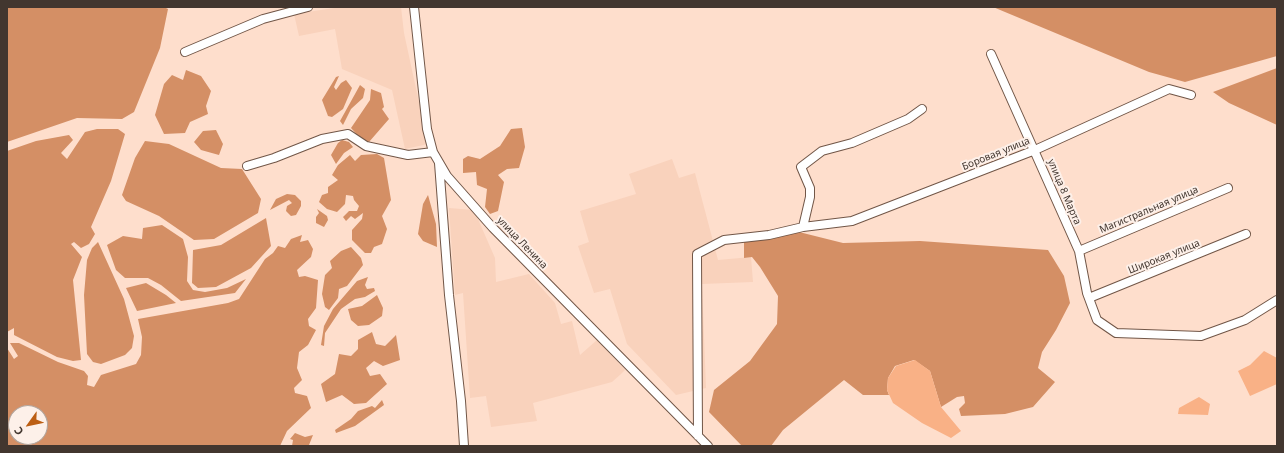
<!DOCTYPE html>
<meta charset="utf-8">
<style>
body{margin:0}
#map{position:relative;width:1284px;height:453px;overflow:hidden;background:#fedecc;font-family:"Noto Sans",sans-serif}
canvas{display:block}
.frame{position:absolute;inset:0;border:8px solid #42362f;pointer-events:none}
.north{position:absolute;left:8px;top:405px;width:40px;height:40px;box-sizing:border-box;background:#fdf0e9;border:1px solid #b2a69f;border-radius:50%;rotate:237deg;font-size:11px;font-weight:700;line-height:16px;text-align:center;color:#42362f}
.north::after{content:'';display:block;margin:auto;width:14px;height:18px;background:#bc5e13;clip-path:polygon(50% 0,100% 100%,50% 72%,0 100%)}
</style>
<div id="map">
<canvas width="1284" height="453"></canvas>
<div class="frame"></div>
<div class="north">С</div>
</div>
<script>
const c = document.querySelector('canvas').getContext('2d');
c.lineJoin = 'round';
function fill(path, color) {
  c.fillStyle = color;
  c.fill(path, 'evenodd');
}
function toPath(rows) {
  const path = new Path2D();
  for (const r of rows) {
    path.moveTo(r[0], r[1]);
    for (let i = 2; i < r.length; i += 2) path.lineTo(r[i], r[i + 1]);
  }
  return path;
}
function strokePath(path, color, width, dash) {
  c.strokeStyle = color;
  c.lineWidth = width;
  c.lineCap = dash ? 'butt' : 'round';
  c.setLineDash(dash || []);
  c.stroke(path);
}
function write(font, color, halo, rows, align = 'center') {
  c.font = font + ' "Noto Sans",sans-serif';
  c.lineWidth = 4;
  c.setLineDash([]);
  c.textBaseline = 'middle';
  c.strokeStyle = halo;
  c.fillStyle = color;
  for (const [text, x, y, turn = 0] of rows) {
    c.save();
    c.translate(x, y);
    c.rotate((+turn || 0) * Math.PI / 180);
    c.textAlign = isNaN(turn) ? turn : align;
    if (halo) c.strokeText(text, 0, 0);
    c.fillText(text, 0, 0);
    c.restore();
  }
}
fill(toPath([
 [341,7,401,7,404,33,428,144,405,149,392,90,342,69,335,29,299,36,294,14],
 [672,159,679,178,695,173,718,260,751,257,753,282,702,284,706,388,676,395,627,344,610,289,594,293,578,246,589,242,580,211,636,194,629,174],
 [449,208,474,210,495,258,496,282,529,274,555,303,561,324,572,321,580,355,597,340,625,370,621,374,612,382,533,403,537,421,491,427,486,396,470,398,463,293,455,295]
]), '#f9d2bc');
fill(toPath([
 [7,7,164,7,168,9,160,48,134,112,122,119,77,118,7,142],
 [993,7,1277,7,1277,56,1185,82,1149,72],
 [1277,68,1277,125,1229,103,1213,92],
 [186,70,201,76,211,91,206,106,208,114,190,122,185,133,164,134,155,115,164,84,172,75,183,80],
 [339,76,334,87,336,90,341,83,346,80,352,88,343,109,332,117,328,116,322,100,336,77],
 [360,85,365,89,363,98,351,109,343,125,340,121],
 [371,89,381,93,384,107,382,109,389,119,369,142,361,139,351,128,370,100],
 [522,128,525,147,519,168,507,169,498,175,504,182,498,211,490,214,485,207,487,189,477,185,476,172,463,173,463,159,468,156,480,159,500,146,511,129],
 [97,129,118,129,125,134,111,181,91,227,95,234,89,244,81,248,74,242,71,244,82,257,73,280,81,360,73,361,57,357,14,335,14,328,7,332,7,151,36,141,69,135,73,140,61,153,67,159,85,132],
 [216,130,223,144,219,155,201,150,194,142,203,131],
 [342,140,349,142,353,147,344,153,336,164,331,155,338,143],
 [145,141,169,144,221,168,242,169,261,199,258,213,214,239,194,240,159,216,126,201,122,195,135,158],
 [377,154,384,158,391,200,382,216,387,229,382,244,374,247,371,253,365,253,352,240,352,230,362,219,363,213,355,219,351,216,346,221,343,217,349,211,357,211,359,206,354,200,353,196,346,195,345,204,337,212,327,209,319,202,322,195,328,193,328,187,338,180,332,175,338,165,350,155,355,161,361,155],
 [287,194,295,195,301,201,301,206,296,215,291,216,286,211,287,206,292,203,289,200,270,210,276,199],
 [428,195,436,224,437,247,423,241,418,234,423,204],
 [317,209,327,216,328,220,324,227,316,223,316,217,319,213],
 [266,218,271,246,251,268,216,287,198,288,192,283,193,250,221,245],
 [162,225,183,239,188,257,187,281,193,290,205,292,227,288,246,279,235,293,181,301,161,285,148,278,125,278,116,270,107,245,123,236,142,239,143,228],
 [799,232,843,243,920,241,1048,250,1064,276,1070,303,1056,330,1042,352,1038,368,1055,382,1033,407,1005,414,961,416,959,409,965,403,964,396,957,397,941,407,930,371,914,360,895,366,888,378,887,390,889,395,863,395,844,380,783,430,771,446,742,446,709,412,714,390,750,361,777,324,778,296,760,267,752,257,744,258,744,241],
 [302,235,300,242,308,240,313,249,311,257,297,270,299,277,305,276,318,280,316,308,308,319,309,326,316,330,308,345,299,352,297,368,302,380,294,388,295,393,307,396,311,408,287,431,280,446,7,446,7,348,14,359,18,356,10,343,19,343,58,362,84,371,88,376,87,385,94,387,101,375,136,364,141,355,142,337,138,319,228,303,239,299,265,259,273,253,278,246,285,248,291,239],
 [16,413,40,413,40,437,16,437],
 [98,242,124,299,134,336,132,348,125,355,101,364,93,362,87,354,84,295,87,260,92,248],
 [351,247,361,258,363,265,347,286,339,289,338,298,329,310,325,307,322,294,325,275,332,268,330,261,341,251],
 [368,277,365,285,367,289,374,288,375,291,365,297,355,299,341,309,325,333,324,346,321,345,324,326,333,309,357,281],
 [146,283,166,295,176,303,137,311,126,288],
 [377,295,383,308,382,316,369,325,358,326,351,320,348,309,362,306],
 [372,332,376,344,385,346,396,335,400,360,383,366,374,361,366,368,370,376,380,374,387,384,366,403,354,404,342,395,326,402,321,384,335,374,339,354,351,356,358,349,358,340],
 [382,400,384,405,355,426,336,433,335,430,351,419,358,411,372,406,375,408],
 [295,433,305,437,313,435,309,445,292,446,293,440,290,439]
]), '#d48f65');
fill(toPath([
 [1264,351,1277,358,1277,384,1250,396,1238,371,1250,365],
 [915,360,930,371,941,407,961,431,951,438,922,423,893,403,887,390,888,378,896,366],
 [1199,397,1210,404,1208,415,1178,414,1179,408]
]), '#f9b186');
const minor = toPath([
 [414,7,427,129,433,152,447,176,493,228,708,446],
 [185,52,263,19,308,7],
 [991,54,1079,251,1087,293,1097,320,1116,333,1201,336,1245,320,1277,300],
 [439,163,449,295,461,401,464,446],
 [247,166,274,158,322,139,348,134,366,146,408,155,433,152],
 [803,227,810,197,810,188,801,167,822,151,852,143,908,119,922,109],
 [1079,251,1228,188],
 [1089,298,1246,234],
 [698,436,697,254,724,240,769,235,803,227,852,221,1035,150,1169,89,1191,95]
]);
strokePath(minor, '#715647', 10);
strokePath(minor, '#fff', 8);
write('10px', '#42362f', '#fdf0e9', [
 ["Боровая улица",996,154,-22],
 ["улица 8 Марта",1064,192,67],
 ["Магистральная улица",1149,210,-23],
 ["улица Ленина",522,243,46],
 ["Широкая улица",1164,257,-22]
]);
</script>
